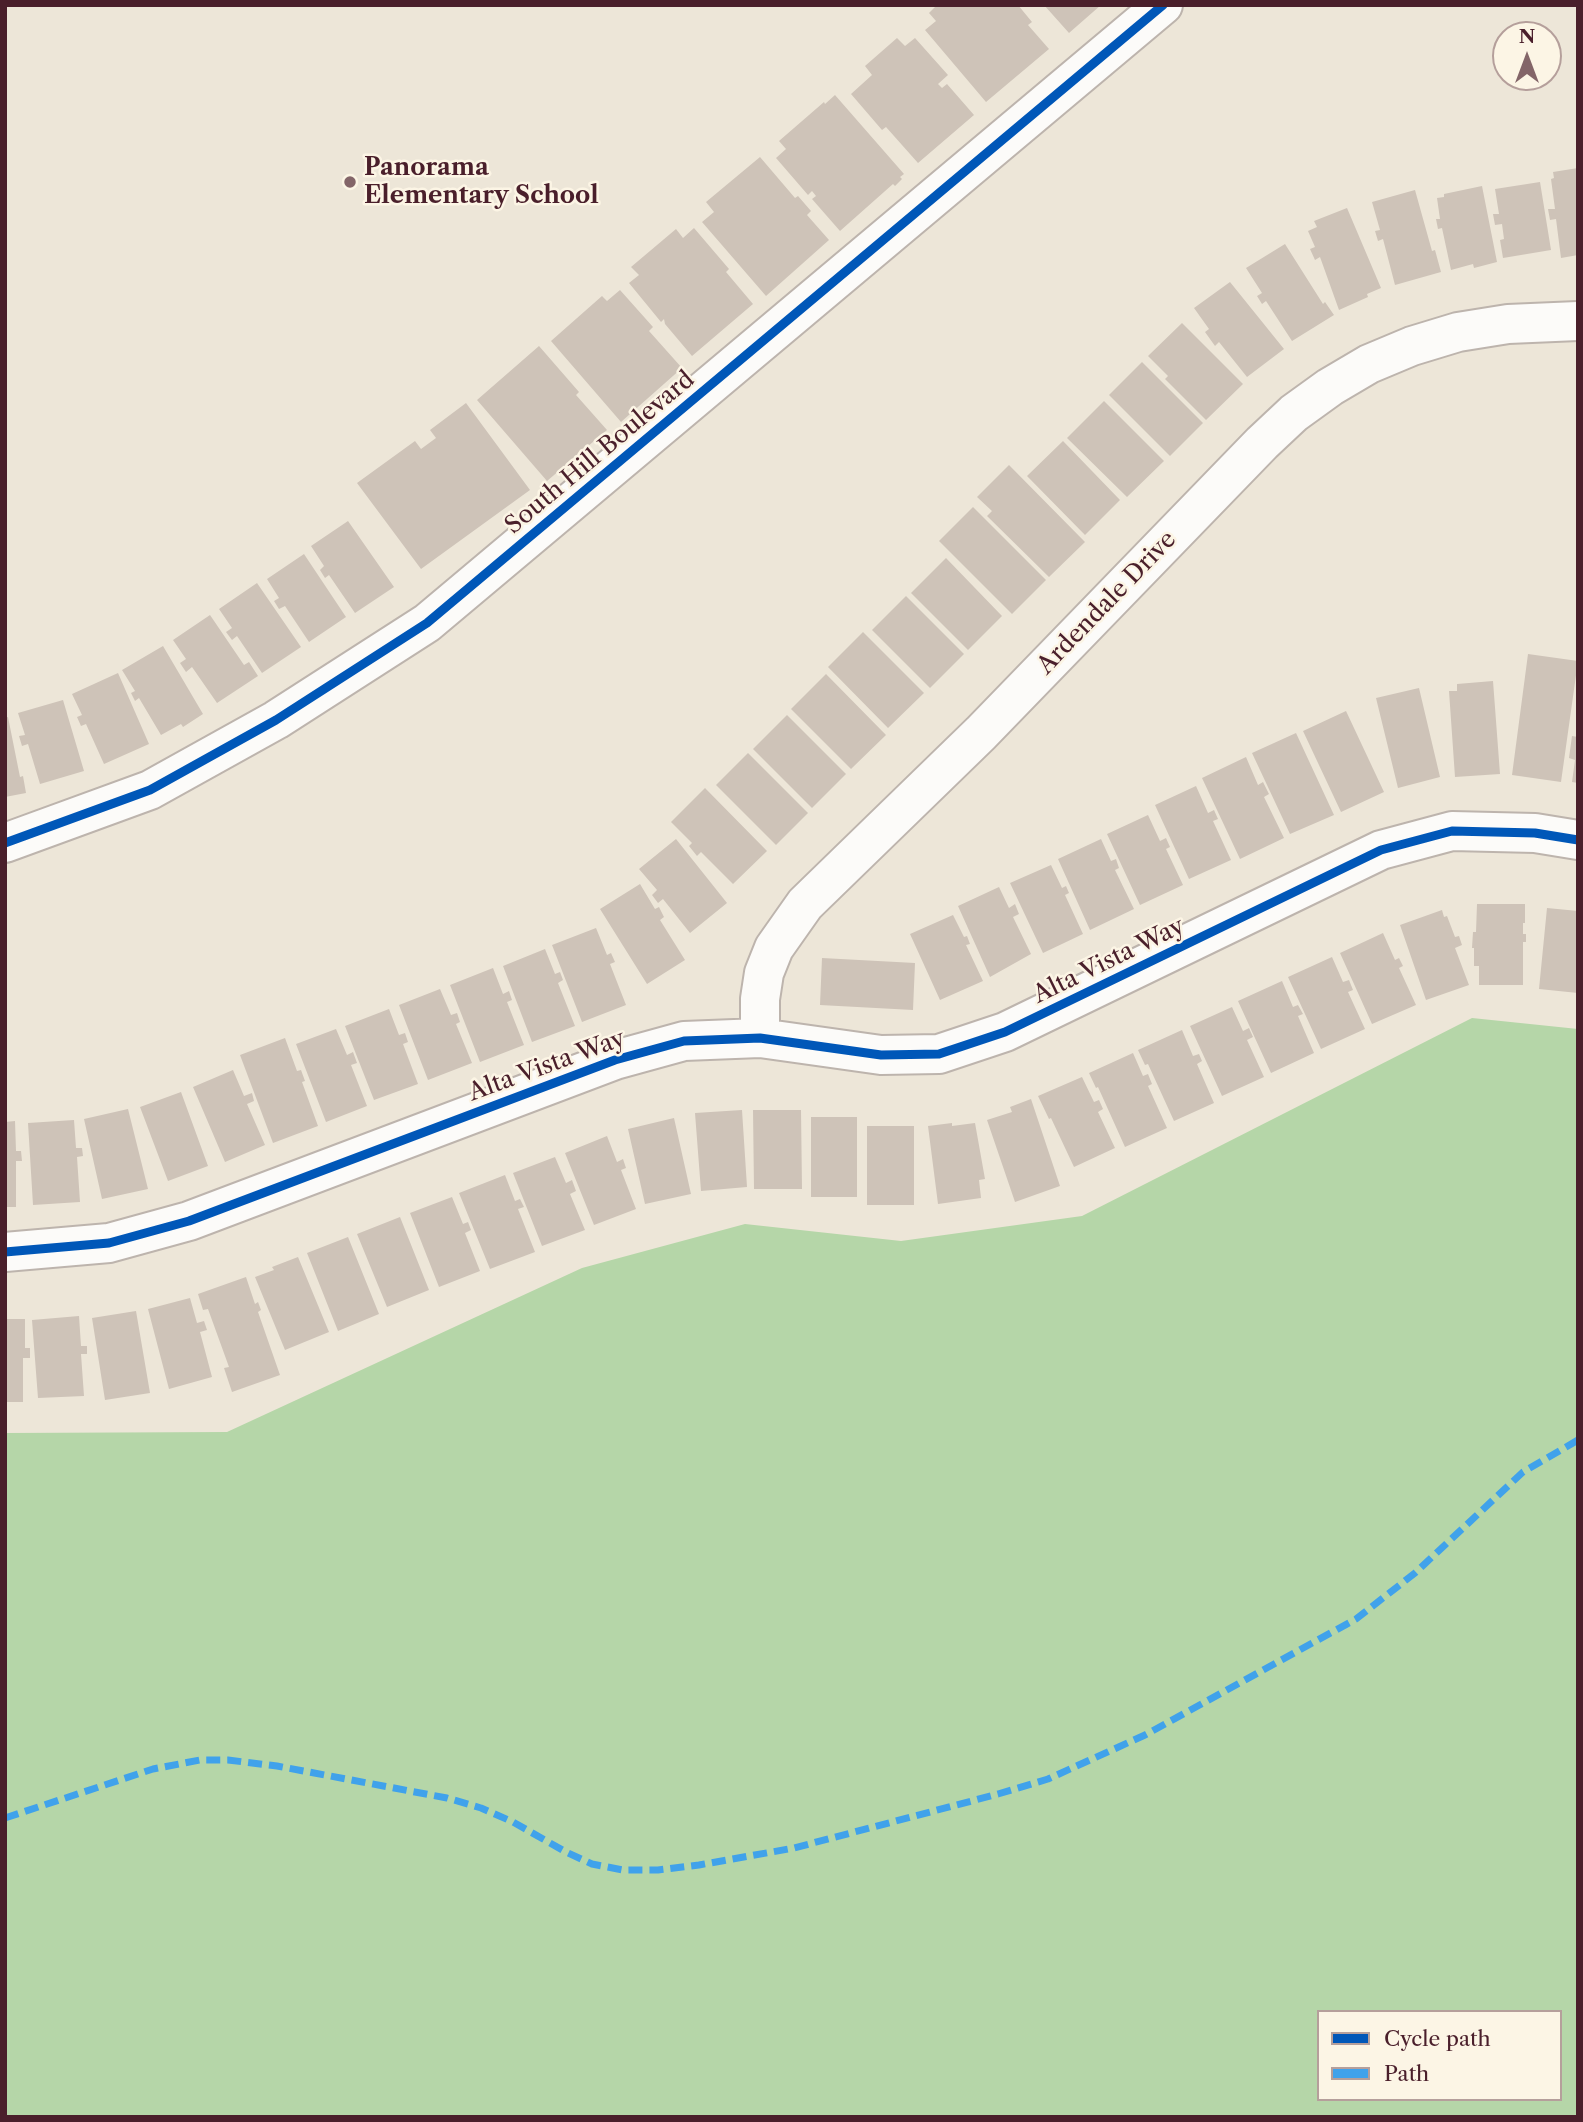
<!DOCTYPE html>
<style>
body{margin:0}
#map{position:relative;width:1583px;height:2122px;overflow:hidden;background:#ede6d8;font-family:"Libre Caslon Text",serif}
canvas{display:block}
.frame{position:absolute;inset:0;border:7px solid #4a1f2b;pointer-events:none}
.legend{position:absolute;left:1317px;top:2010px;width:245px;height:91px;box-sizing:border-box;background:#fcf5e5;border:2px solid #b59f9b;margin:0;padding:9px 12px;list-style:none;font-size:21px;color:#4a1f2b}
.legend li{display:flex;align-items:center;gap:14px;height:35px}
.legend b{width:35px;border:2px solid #b59f9b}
.north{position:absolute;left:1492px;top:21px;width:70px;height:70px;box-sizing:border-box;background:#fcf5e5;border:2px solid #b59f9b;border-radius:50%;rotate:0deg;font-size:19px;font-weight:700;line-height:28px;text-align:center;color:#4a1f2b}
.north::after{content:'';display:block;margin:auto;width:24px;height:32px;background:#836568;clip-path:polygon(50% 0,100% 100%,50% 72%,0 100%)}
</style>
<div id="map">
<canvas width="1583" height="2122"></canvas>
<div class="frame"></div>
<ul class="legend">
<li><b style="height:9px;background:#0057b8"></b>Cycle path</li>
<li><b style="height:9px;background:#40a2eb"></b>Path</li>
</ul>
<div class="north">N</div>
</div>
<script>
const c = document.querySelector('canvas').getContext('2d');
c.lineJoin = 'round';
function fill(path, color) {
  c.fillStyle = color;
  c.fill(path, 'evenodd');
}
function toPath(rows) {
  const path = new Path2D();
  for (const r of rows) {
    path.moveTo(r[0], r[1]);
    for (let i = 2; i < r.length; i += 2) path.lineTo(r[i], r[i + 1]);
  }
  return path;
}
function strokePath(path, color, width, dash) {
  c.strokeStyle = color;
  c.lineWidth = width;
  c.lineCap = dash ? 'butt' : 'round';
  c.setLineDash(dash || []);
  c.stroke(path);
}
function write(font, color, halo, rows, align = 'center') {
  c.font = font + ' "Libre Caslon Text",serif';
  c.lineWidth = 5;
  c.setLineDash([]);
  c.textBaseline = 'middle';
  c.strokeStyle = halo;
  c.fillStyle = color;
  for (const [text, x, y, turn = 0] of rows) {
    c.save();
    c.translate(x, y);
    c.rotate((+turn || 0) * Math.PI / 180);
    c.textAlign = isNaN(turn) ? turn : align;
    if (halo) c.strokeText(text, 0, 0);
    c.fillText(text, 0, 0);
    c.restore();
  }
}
fill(toPath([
 [1472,1018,1578,1029,1578,2117,5,2117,5,1433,227,1432,582,1268,745,1224,901,1241,1082,1216],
 [1319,2012,1560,2012,1560,2099,1319,2099]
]), '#b5d6a8');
fill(toPath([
 [937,5,1018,5,1032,22,1028,25,1049,49,986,102,925,30,936,21,929,13],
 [1044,5,1101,5,1069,33],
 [897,38,905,46,915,38,948,75,938,84,942,88,947,84,974,115,918,163,886,127,882,130,851,94,872,75,865,66],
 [835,95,904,174,900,177,902,179,895,186,893,184,840,231,812,199,816,196,812,191,808,195,776,158,786,149,779,141,824,102,825,104],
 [760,157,795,198,798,196,811,211,807,215,829,240,766,296,702,222,714,212,706,202],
 [1578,168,1578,255,1561,258,1556,219,1550,220,1548,209,1555,209,1551,179,1554,178,1553,172],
 [1540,182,1551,250,1503,258,1500,240,1504,239,1502,224,1495,225,1493,214,1499,214,1495,189],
 [1482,186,1497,262,1474,268,1473,264,1451,270,1442,228,1438,229,1436,219,1440,219,1437,198,1444,197,1444,194],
 [1415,190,1432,251,1435,250,1441,272,1395,285,1383,239,1378,241,1375,231,1380,230,1372,202],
 [1347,208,1381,288,1367,294,1368,297,1339,310,1320,257,1315,260,1310,249,1315,247,1308,231,1317,227,1314,221],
 [694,228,729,269,726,272,753,304,692,356,665,324,664,319,661,322,629,283,639,275,631,267,676,229,683,238],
 [1285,244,1323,304,1325,302,1334,315,1292,341,1266,301,1262,304,1257,296,1262,293,1246,268],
 [1230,282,1284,349,1247,377,1219,342,1215,346,1205,332,1209,329,1194,308],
 [620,290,653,327,649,331,682,368,621,422,551,341,602,296,607,301],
 [1182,323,1243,384,1206,420,1165,379,1168,376,1148,356],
 [539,346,579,392,576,395,607,430,547,481,477,400],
 [1142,362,1203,423,1170,456,1109,395],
 [1104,401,1164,461,1127,497,1067,438],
 [466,403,530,490,421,569,357,483,415,441,421,449,436,438,430,430],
 [1063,441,1120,500,1085,535,1027,476],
 [1009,465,1085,542,1049,577,987,516,992,511,977,497],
 [973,507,1046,580,1012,614,939,541],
 [348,521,394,587,355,613,329,575,325,578,320,570,324,566,311,546],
 [304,554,346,617,309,642,285,606,279,609,274,601,279,598,267,579],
 [946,558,1002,616,968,650,911,593],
 [257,583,301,647,262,673,237,636,232,640,226,632,232,628,219,609],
 [906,596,964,654,930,688,872,630],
 [210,615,244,665,249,662,258,676,217,703,192,667,186,672,180,663,186,659,173,640],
 [863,632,924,693,888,728,828,667],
 [163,646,203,714,183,727,181,724,161,735,139,698,135,701,131,693,135,691,122,670],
 [1528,654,1578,661,1561,782,1512,775],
 [118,673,149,744,104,764,86,724,81,726,77,717,82,715,72,694],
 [826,674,886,735,851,769,791,709],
 [1493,681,1500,774,1455,777,1449,691,1457,691,1457,684],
 [1419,688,1440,777,1398,788,1376,698],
 [63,700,84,771,40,784,28,744,22,746,19,736,25,735,18,713],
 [1346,711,1384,792,1341,812,1303,731],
 [787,715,846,774,812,808,753,749],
 [8,717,20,777,23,776,26,793,5,797,5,718],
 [1296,733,1334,815,1290,834,1252,753],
 [1572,736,1578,737,1578,783,1572,782,1575,760,1569,758],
 [748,753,808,813,776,845,716,785],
 [1246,757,1258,785,1263,782,1269,794,1264,797,1284,838,1240,859,1202,778],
 [1196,786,1208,813,1214,810,1218,819,1213,821,1231,860,1189,879,1155,805],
 [705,788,767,851,733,884,701,852,697,856,689,846,692,843,671,822],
 [1148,815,1160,841,1166,838,1170,847,1166,849,1183,885,1140,905,1107,834],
 [676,839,727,903,690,933,663,899,658,903,652,895,657,890,639,869],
 [1101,839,1111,861,1116,859,1119,868,1115,870,1134,909,1090,930,1058,859],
 [1051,865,1062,888,1066,886,1069,893,1065,895,1083,934,1043,953,1010,883],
 [640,884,655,909,659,907,664,917,660,920,685,960,647,984,600,909],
 [999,887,1009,908,1015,904,1019,914,1013,917,1031,954,990,977,958,906],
 [1477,904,1525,904,1525,923,1523,923,1523,934,1526,934,1526,942,1523,942,1523,985,1479,985,1479,966,1474,966,1474,948,1472,948,1473,932,1476,932],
 [1547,908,1578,911,1578,993,1539,989],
 [1442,910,1444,917,1447,916,1455,937,1459,936,1462,945,1455,948,1469,985,1426,1000,1400,925],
 [953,915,964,937,967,936,970,944,966,945,983,981,940,1000,910,934],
 [596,928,607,955,611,953,615,962,610,964,626,1005,582,1022,552,945],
 [1383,933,1395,960,1399,958,1403,966,1399,968,1416,1005,1372,1024,1340,953],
 [545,949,555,974,560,972,563,980,558,983,575,1026,532,1042,503,966],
 [1332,957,1343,982,1349,980,1353,990,1348,992,1365,1029,1321,1049,1288,977],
 [822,958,915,963,913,1010,820,1005],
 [493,968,503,994,509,991,512,1000,507,1002,524,1045,480,1062,450,985],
 [1282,981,1293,1007,1298,1005,1303,1014,1298,1016,1314,1053,1271,1073,1238,1001],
 [440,989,451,1015,457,1013,460,1022,456,1024,472,1063,428,1080,399,1005],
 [1232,1007,1243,1031,1249,1028,1253,1037,1247,1040,1264,1077,1222,1096,1190,1026],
 [389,1009,399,1035,405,1033,408,1042,403,1044,418,1084,374,1100,345,1026],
 [336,1029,347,1055,353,1052,357,1063,351,1065,367,1106,326,1122,296,1044],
 [1182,1030,1193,1056,1199,1054,1202,1061,1197,1064,1214,1103,1174,1121,1148,1064,1145,1065,1138,1050],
 [285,1038,297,1071,301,1070,305,1081,302,1082,318,1126,273,1143,240,1055],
 [1133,1053,1143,1076,1148,1074,1152,1084,1148,1086,1167,1128,1125,1147,1098,1087,1096,1088,1089,1073],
 [233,1070,244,1096,252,1093,254,1101,247,1104,265,1145,225,1162,193,1087],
 [1082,1077,1094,1102,1099,1100,1103,1109,1098,1112,1115,1148,1074,1167,1051,1118,1049,1119,1038,1096],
 [181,1092,208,1166,168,1181,140,1107],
 [1031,1099,1060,1186,1015,1202,987,1120,1012,1112,1010,1107],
 [128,1109,148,1189,102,1199,84,1119],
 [742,1110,747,1187,701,1191,695,1113],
 [753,1110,801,1110,802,1189,754,1189],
 [811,1117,857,1117,857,1197,811,1197],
 [674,1118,691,1194,645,1204,628,1129],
 [74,1120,76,1148,82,1148,83,1156,77,1157,80,1202,33,1205,28,1123],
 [15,1121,16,1151,21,1151,22,1161,16,1161,16,1207,5,1207,5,1122],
 [952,1123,952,1126,975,1123,985,1179,979,1180,981,1198,938,1204,928,1126],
 [867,1126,914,1126,914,1205,867,1205],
 [607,1136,617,1162,623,1159,626,1168,621,1170,636,1209,594,1225,565,1153],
 [555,1157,566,1183,572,1180,576,1191,570,1194,585,1230,542,1246,513,1173],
 [505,1175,515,1201,520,1199,524,1207,518,1209,535,1252,490,1269,459,1193],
 [452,1197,463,1224,468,1222,471,1230,465,1233,480,1271,439,1287,410,1213],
 [400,1217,429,1290,387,1307,357,1234],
 [348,1237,379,1314,338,1331,307,1253],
 [298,1257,329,1332,285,1350,255,1277,274,1270,272,1267],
 [246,1277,255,1304,258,1302,261,1310,258,1312,280,1375,232,1392,224,1368,229,1367,208,1309,203,1310,198,1294],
 [190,1298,197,1323,204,1321,207,1330,200,1332,212,1377,169,1389,148,1309],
 [136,1311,150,1393,105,1400,92,1318],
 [79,1316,81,1346,87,1346,87,1354,81,1354,84,1396,38,1398,32,1320],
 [5,1319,25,1319,25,1348,30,1348,30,1358,23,1358,23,1402,5,1402]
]), '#cec3b8');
const street = toPath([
 [760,1038,760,999,764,973,774,948,805,904,981,733,1262,443,1294,413,1330,387,1369,364,1412,346,1458,332,1508,324,1578,321],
 [5,1252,109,1243,189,1221,615,1060,684,1041,760,1038,881,1055,939,1054,1005,1032,1381,850,1452,831,1535,833,1578,840]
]);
const secondary = toPath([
 [5,843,150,790,276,720,427,623,1163,5]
]);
strokePath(street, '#bdb4ad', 42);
strokePath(secondary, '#bdb4ad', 42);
strokePath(street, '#fcfbf9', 38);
strokePath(secondary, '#fcfbf9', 38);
strokePath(toPath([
 [5,1818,153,1769,200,1760,228,1760,277,1766,447,1798,481,1808,513,1822,566,1852,592,1864,623,1870,658,1870,699,1865,794,1848,998,1794,1048,1779,1145,1735,1356,1619,1415,1573,1523,1472,1578,1440]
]), '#40a2eb', 7, [14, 7]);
strokePath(toPath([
 [5,843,150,790,276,720,427,623,1163,5],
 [5,1252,109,1243,189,1221,615,1060,684,1041,760,1038,881,1055,939,1054,1005,1032,1381,850,1452,831,1535,833,1578,840]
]), '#0057b8', 9);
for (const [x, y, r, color] of [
 [350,182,7,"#836568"]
]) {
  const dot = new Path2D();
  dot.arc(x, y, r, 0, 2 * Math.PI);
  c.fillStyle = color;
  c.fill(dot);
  strokePath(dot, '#fcf5e5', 2.5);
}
write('bold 24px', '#4a1f2b', '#fcf5e5', [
 ["Panorama",364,168],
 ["Elementary School",364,196]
], 'left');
write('24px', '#4a1f2b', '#fcf5e5', [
 ["South Hill Boulevard",600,453,-40],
 ["Ardendale Drive",1107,603,-46],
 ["Alta Vista Way",1109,961,-26],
 ["Alta Vista Way",547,1066,-20]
]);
</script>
